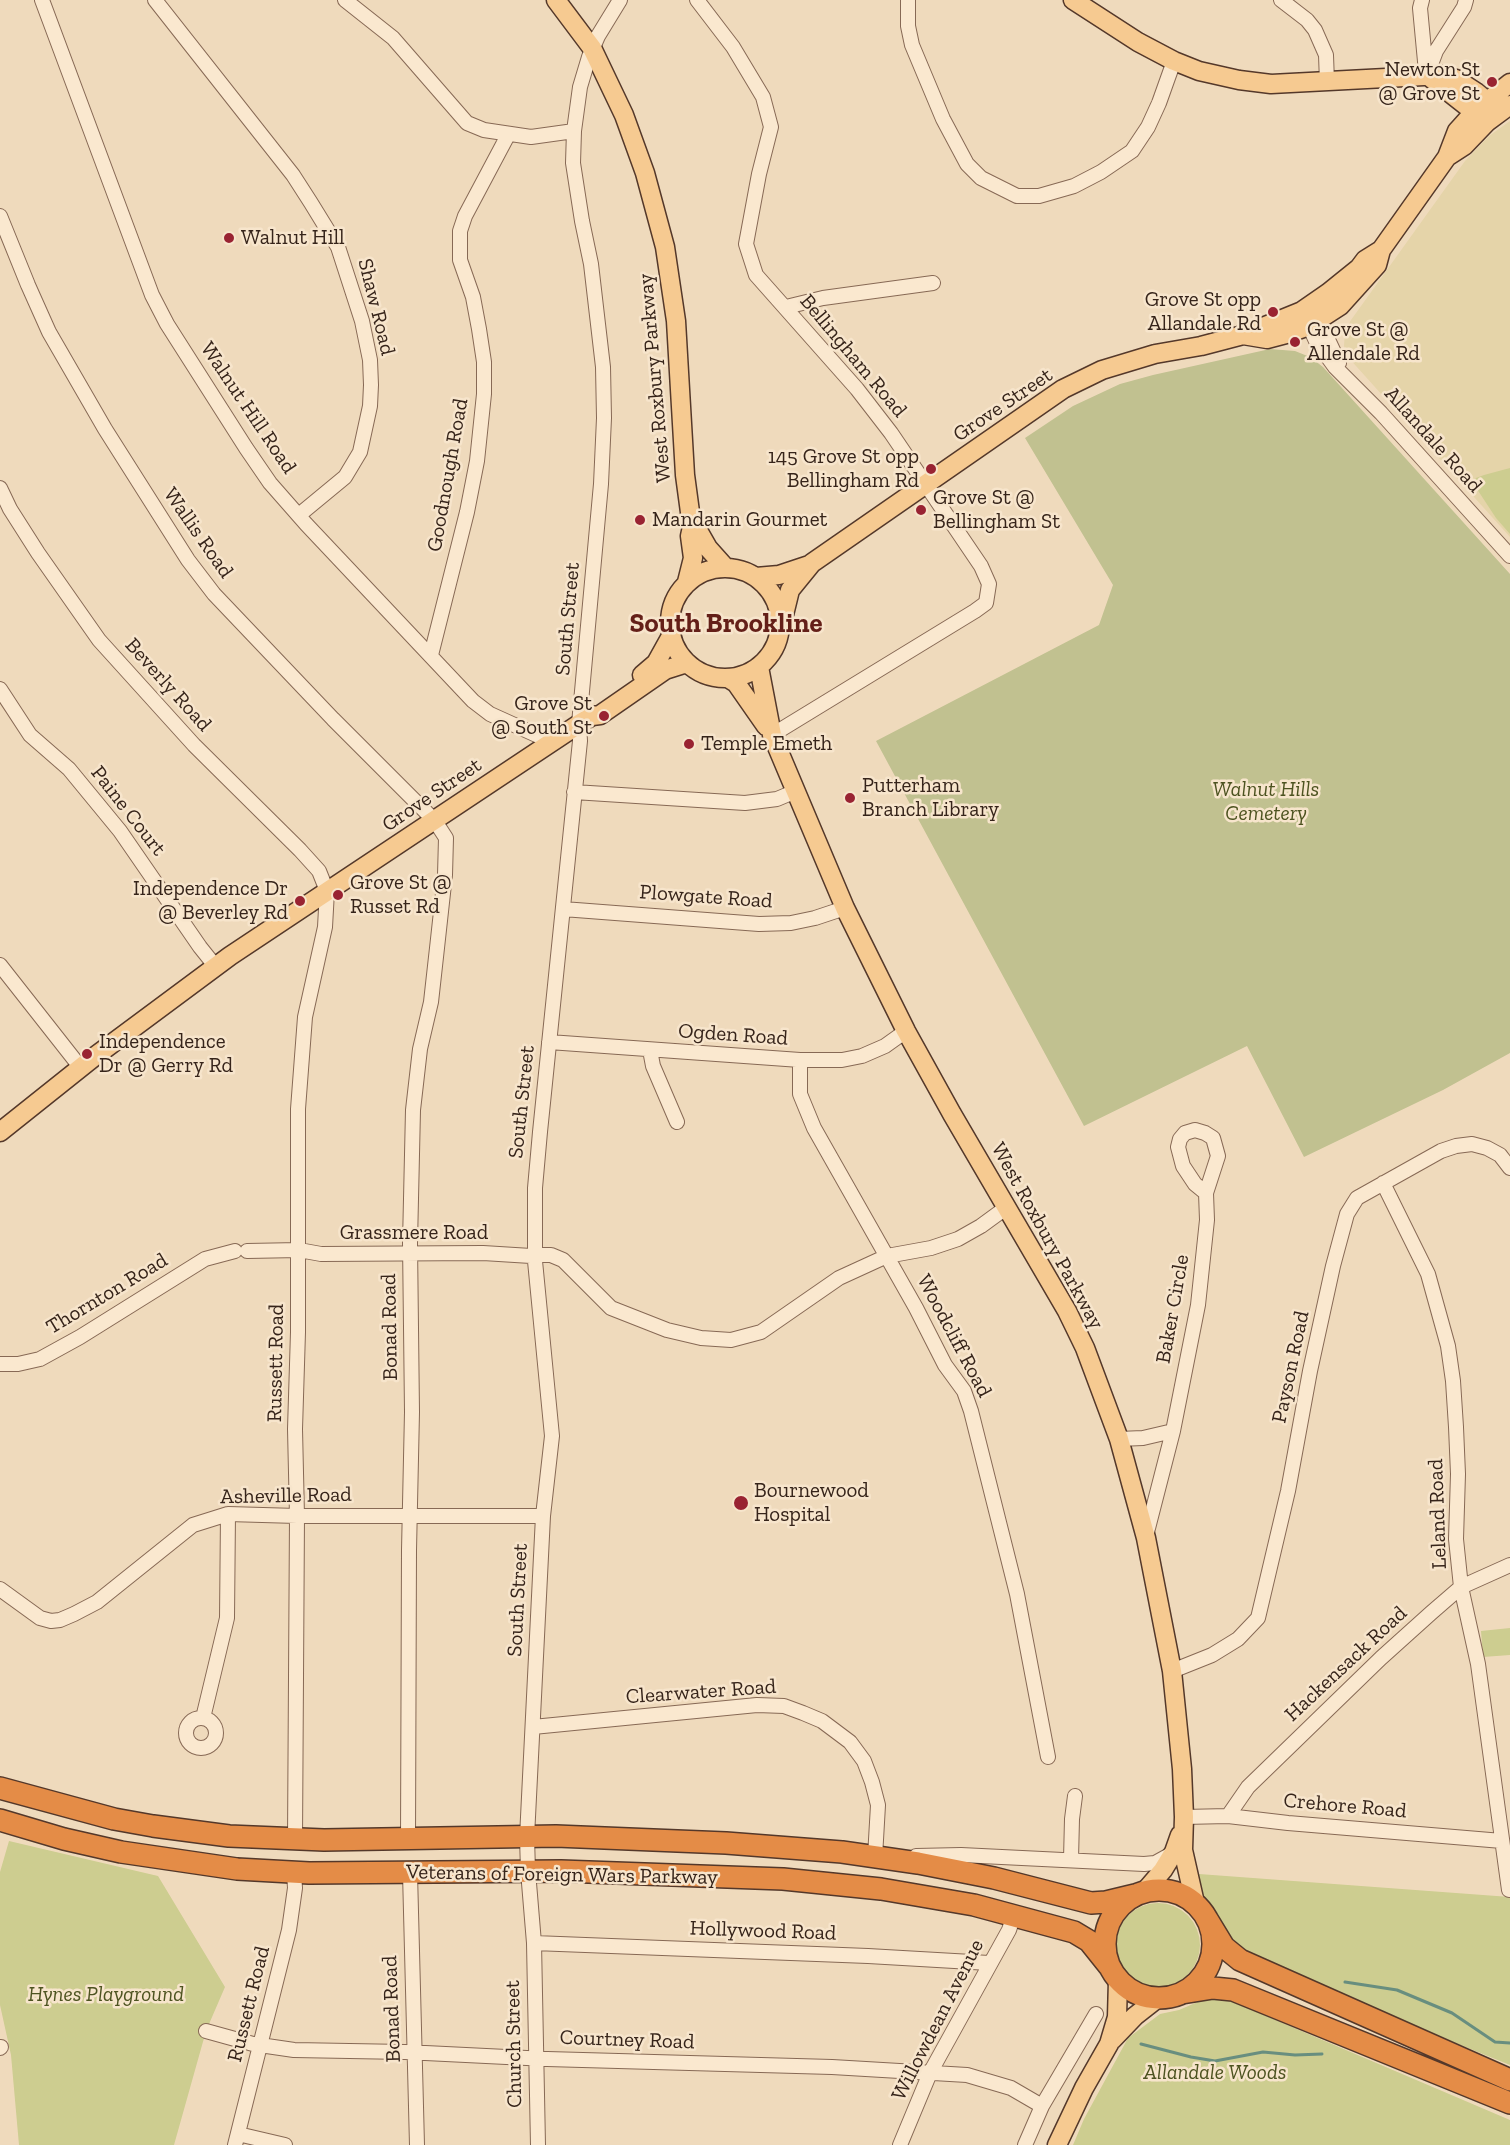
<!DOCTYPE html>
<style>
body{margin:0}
canvas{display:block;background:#efdabc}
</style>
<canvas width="1510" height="2145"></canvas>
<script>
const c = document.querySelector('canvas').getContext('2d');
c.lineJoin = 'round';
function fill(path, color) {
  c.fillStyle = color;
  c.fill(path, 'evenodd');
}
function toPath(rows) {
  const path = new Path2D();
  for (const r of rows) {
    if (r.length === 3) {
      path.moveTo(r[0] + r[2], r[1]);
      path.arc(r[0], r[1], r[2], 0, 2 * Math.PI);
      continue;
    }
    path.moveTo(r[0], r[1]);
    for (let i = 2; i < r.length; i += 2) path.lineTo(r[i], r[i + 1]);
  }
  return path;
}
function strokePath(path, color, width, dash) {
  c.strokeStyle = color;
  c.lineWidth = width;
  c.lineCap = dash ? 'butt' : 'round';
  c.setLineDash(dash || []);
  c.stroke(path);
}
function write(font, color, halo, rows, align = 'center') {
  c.font = font + ' "Zilla Slab",serif';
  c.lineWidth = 5;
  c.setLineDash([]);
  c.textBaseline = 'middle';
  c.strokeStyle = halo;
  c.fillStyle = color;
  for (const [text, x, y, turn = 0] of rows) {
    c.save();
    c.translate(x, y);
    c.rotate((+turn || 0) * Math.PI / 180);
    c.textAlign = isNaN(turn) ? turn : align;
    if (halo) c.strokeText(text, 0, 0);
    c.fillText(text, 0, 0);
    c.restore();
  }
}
fill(toPath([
 [1510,121,1510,537,1347,356,1344,346,1345,331,1351,320,1465,161,1489,136]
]), '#e5d4a9');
fill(toPath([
 [1510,468,1510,534,1496,518,1473,483,1476,478,1484,475],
 [1510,1628,1510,1655,1483,1657,1481,1631],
 [9,1841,158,1876,225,1987,206,2031,174,2145,19,2145,11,2055,0,2005,0,1872],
 [1199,1874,1510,1897,1510,2065,1243,1957,1214,1912,1195,1888],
 [1158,1945,42],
 [1207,1998,1220,1998,1231,2001,1510,2120,1510,2145,1073,2145,1084,2119,1128,2038,1160,2014,1179,2010]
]), '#cdcd90');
fill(toPath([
 [1270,349,1295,351,1310,357,1323,367,1510,574,1510,1053,1443,1090,1304,1157,1247,1046,1084,1126,876,741,1099,625,1113,585,1025,438,1073,406,1120,384,1153,375]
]), '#c1c190');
strokePath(toPath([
 [1345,1982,1397,1990,1452,2013,1495,2042,1510,2043],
 [1141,2044,1191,2057,1215,2061,1263,2052,1295,2055,1322,2054]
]), '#688e7f', 3);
const minor = toPath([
 [42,0,152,295,167,324,246,448,270,483,306,524,473,701,490,714,552,742],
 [155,0,293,175,311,203,338,247,362,321,370,360,371,385,370,406,360,452,345,477,299,515],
 [345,0,393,38,467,123,484,130,531,137,574,131],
 [697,0,733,47,763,97,771,127,759,174,746,244,756,275,857,389,891,433,981,566,989,584,986,603,975,611,772,735],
 [908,0,908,26,912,45,943,119,967,164,981,178,1017,196,1039,196,1074,186,1101,172,1132,151,1148,127,1159,103,1174,61],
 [1281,0,1307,20,1315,30,1326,55,1327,82],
 [1422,0,1420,8,1426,72],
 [1427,75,1436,51,1464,7,1466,0],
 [0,216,28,285,49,332,105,429,188,560,214,594,333,719,435,821,446,838,445,875,437,948,431,1002,420,1049,413,1110,410,1243,412,1412,409,1550,408,1839],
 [786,307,823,298,933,283],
 [1309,316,1323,329,1339,363],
 [1305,317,1316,341,1335,367,1381,413,1510,556],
 [0,488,10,509,38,553,99,640,194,745,300,850,319,871,327,891,325,927,305,1017,298,1109,298,1332,295,1429,297,1516,295,1839],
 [431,655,467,512,477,461,484,394,484,362,479,329,473,297,460,260,460,231,465,216,508,135],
 [0,689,30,735,69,769,120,831,200,947,216,967],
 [574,792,745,803,777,799,796,791],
 [563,909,759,924,791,923,815,918,845,908],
 [0,965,81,1068],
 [549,1042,800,1060,842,1060,862,1056,885,1046,906,1031],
 [650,1050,653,1066,677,1122],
 [800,1060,800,1094,814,1128,916,1308,945,1365,964,1391,971,1411,1017,1594,1048,1757],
 [1383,1183,1428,1274,1448,1346,1453,1381,1456,1427,1458,1474,1456,1539,1461,1587,1478,1664,1509,1890],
 [247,1251,299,1250,321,1254,483,1253,531,1256],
 [535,1251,535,1188,540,1132,580,741,579,724,601,484,604,418,603,367,591,264,582,221,573,163,574,131,580,87,589,57,598,36,620,0],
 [539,1255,551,1255,563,1260,611,1308,667,1330,701,1338,731,1340,761,1332,839,1278,887,1256,931,1248,958,1239,981,1226,1007,1207],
 [535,1261,552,1436,543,1516,527,1837,528,1871,534,1943,538,2145],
 [0,1364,18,1364,40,1359,80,1337,205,1259,235,1251],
 [1119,1439,1143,1438,1173,1431,1198,1305,1207,1220,1206,1193,1218,1156,1213,1138,1205,1133,1195,1130,1185,1133,1180,1139,1178,1147,1183,1166,1195,1184,1206,1193],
 [1146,1536,1173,1431],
 [0,1589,40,1618,51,1621,60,1620,74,1614,97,1602,193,1525,228,1514,297,1516,543,1516],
 [1172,1671,1212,1655,1238,1639,1258,1618,1288,1491,1310,1371,1333,1266,1347,1214,1357,1198,1441,1151,1456,1146,1472,1144,1487,1148,1500,1155,1510,1168],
 [201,1733,15],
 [203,1718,227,1618,228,1514],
 [533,1727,757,1705,784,1706,803,1713,822,1721,850,1742,864,1761,872,1782,878,1805,875,1857,882,1856],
 [1228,1816,1248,1787,1381,1658,1431,1613,1461,1587,1510,1565],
 [1184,1817,1228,1816,1288,1823,1502,1841],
 [916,1856,961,1855,1144,1864,1155,1863,1173,1853],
 [1071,1859,1072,1819,1075,1796],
 [410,1873,417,2145],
 [534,1943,868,1956,989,1963],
 [206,2031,253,2044,294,2050,405,2052,547,2059,832,2067,967,2075,1011,2088,1042,2106],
 [0,2048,1,2047],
 [238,2134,285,2145],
 [235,2145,289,1930,295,1888,294,1873],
 [900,2145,930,2073,1009,1930,1014,1915],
 [1025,2145,1042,2106,1096,2014]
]);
const major = toPath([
 [556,0,592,48,624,115,645,173,665,247,676,321,685,475,692,527,690,536,693,558,687,582],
 [1073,0,1138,42,1174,61,1199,71,1239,80,1271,84,1443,75,1456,79,1476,92,1500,112],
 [1427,75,1483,119],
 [1447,157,1464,146,1487,122,1510,105],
 [1243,335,1267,339,1286,334,1309,326,1340,306,1377,265,1381,250,1447,157,1457,131,1475,111,1510,83],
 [692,527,700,534,708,548,725,567],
 [725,623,55],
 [756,577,779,575,809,565],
 [780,631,790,590,812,563,1063,389,1102,370,1155,354,1201,346,1243,335,1302,311,1328,293,1359,268,1365,260,1381,250],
 [759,667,772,735,845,908,906,1031,952,1114,1067,1311,1085,1348,1119,1439,1146,1538,1172,1671,1182,1769,1184,1817,1183,1850,1195,1903],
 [642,675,656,663,671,636],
 [728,678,736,683,766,726],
 [0,1132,94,1057,230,956,579,724,592,716,600,715,665,670,687,663],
 [1145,1891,1163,1870,1174,1852,1180,1835],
 [1112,2040,1135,2016,1158,1998],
 [1057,2145,1084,2088,1109,2044,1117,2017,1118,1980]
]);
const highway = toPath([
 [0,1788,114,1819,153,1826,229,1836,324,1840,556,1836,726,1843,842,1852,918,1863,994,1878,1091,1903,1106,1902,1135,1895],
 [0,1820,64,1839,121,1852,237,1869,309,1873,561,1871,783,1879,881,1889,974,1905,1074,1932,1089,1941,1109,1966],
 [1159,1944,54],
 [1207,1919,1224,1947,1240,1960,1510,2080],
 [1182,1993,1213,1988,1233,1990,1510,2103]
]);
strokePath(minor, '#876955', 16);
strokePath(major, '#54382a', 21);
strokePath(highway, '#54382a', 24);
strokePath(minor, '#fae8cf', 14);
strokePath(major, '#f6ca91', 18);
strokePath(highway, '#e48c47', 21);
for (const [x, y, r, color] of [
 [1492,82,6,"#992332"],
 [229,238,6,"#992332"],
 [1273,312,6,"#992332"],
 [1295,342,6,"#992332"],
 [931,469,6,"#992332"],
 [921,510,6,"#992332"],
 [640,520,6,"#992332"],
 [604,716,6,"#992332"],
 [689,744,6,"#992332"],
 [850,798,6,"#992332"],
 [338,895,6,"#992332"],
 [300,901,6,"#992332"],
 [87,1054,6,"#992332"],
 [741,1503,8,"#992332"]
]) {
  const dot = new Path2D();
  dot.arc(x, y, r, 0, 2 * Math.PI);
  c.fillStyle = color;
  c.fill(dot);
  strokePath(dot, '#f7e5cc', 2);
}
write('21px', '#36241a', '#f7e5cc', [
 ["Newton St",1480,70,"right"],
 ["@ Grove St",1480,94,"right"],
 ["Walnut Hill",241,238],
 ["Grove St opp",1261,300,"right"],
 ["Allandale Rd",1261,324,"right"],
 ["Grove St @",1307,330],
 ["Allendale Rd",1307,354],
 ["145 Grove St opp",919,457,"right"],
 ["Bellingham Rd",919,481,"right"],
 ["Grove St @",933,498],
 ["Bellingham St",933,522],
 ["Mandarin Gourmet",652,520],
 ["Grove St",592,704,"right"],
 ["@ South St",592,728,"right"],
 ["Temple Emeth",701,744],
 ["Putterham",862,786],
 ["Branch Library",862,810],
 ["Grove St @",350,883],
 ["Russet Rd",350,907],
 ["Independence Dr",288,889,"right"],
 ["@ Beverley Rd",288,913,"right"],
 ["Independence",99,1042],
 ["Dr @ Gerry Rd",99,1066],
 ["Bournewood",754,1491],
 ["Hospital",754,1515]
], 'left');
write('21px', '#36241a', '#f7e5cc', [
 ["Shaw Road",376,307,76],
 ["Bellingham Road",853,356,50],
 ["West Roxbury Parkway",655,378,-95],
 ["Grove Street",1003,405,-34],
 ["Walnut Hill Road",248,408,56],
 ["Allandale Road",1433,440,48],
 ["Goodnough Road",448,475,-80],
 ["Wallis Road",198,533,55],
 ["South Street",568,619,-85],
 ["Beverly Road",168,685,48],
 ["Grove Street",432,795,-34],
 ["Paine Court",128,811,52],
 ["Plowgate Road",706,897,4],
 ["Ogden Road",733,1035,4],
 ["South Street",522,1102,-84],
 ["Grassmere Road",414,1233],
 ["West Roxbury Parkway",1047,1236,61],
 ["Thornton Road",107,1294,-31],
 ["Baker Circle",1173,1309,-80],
 ["Bonad Road",390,1327,-91],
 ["Woodcliff Road",954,1336,62],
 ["Russett Road",276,1363,-89],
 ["Payson Road",1291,1367,-78],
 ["Asheville Road",286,1496,-1],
 ["Leland Road",1438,1514,-92],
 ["South Street",518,1600,-87],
 ["Hackensack Road",1346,1664,-43],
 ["Clearwater Road",701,1692,-4],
 ["Crehore Road",1345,1806,5],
 ["Veterans of Foreign Wars Parkway",562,1875,1],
 ["Hollywood Road",763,1931,2],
 ["Russett Road",249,2004,-76],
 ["Bonad Road",392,2009,-92],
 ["Willowdean Avenue",938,2020,-63],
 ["Courtney Road",627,2040,2],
 ["Church Street",514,2044,-91]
]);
write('italic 21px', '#4d5320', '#f7e5cc', [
 ["Walnut Hills",1266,790],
 ["Cemetery",1266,814],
 ["Hynes Playground",106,1995],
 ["Allandale Woods",1215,2073]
]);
write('bold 27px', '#641f18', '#f7e5cc', [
 ["South Brookline",726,624]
]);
</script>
